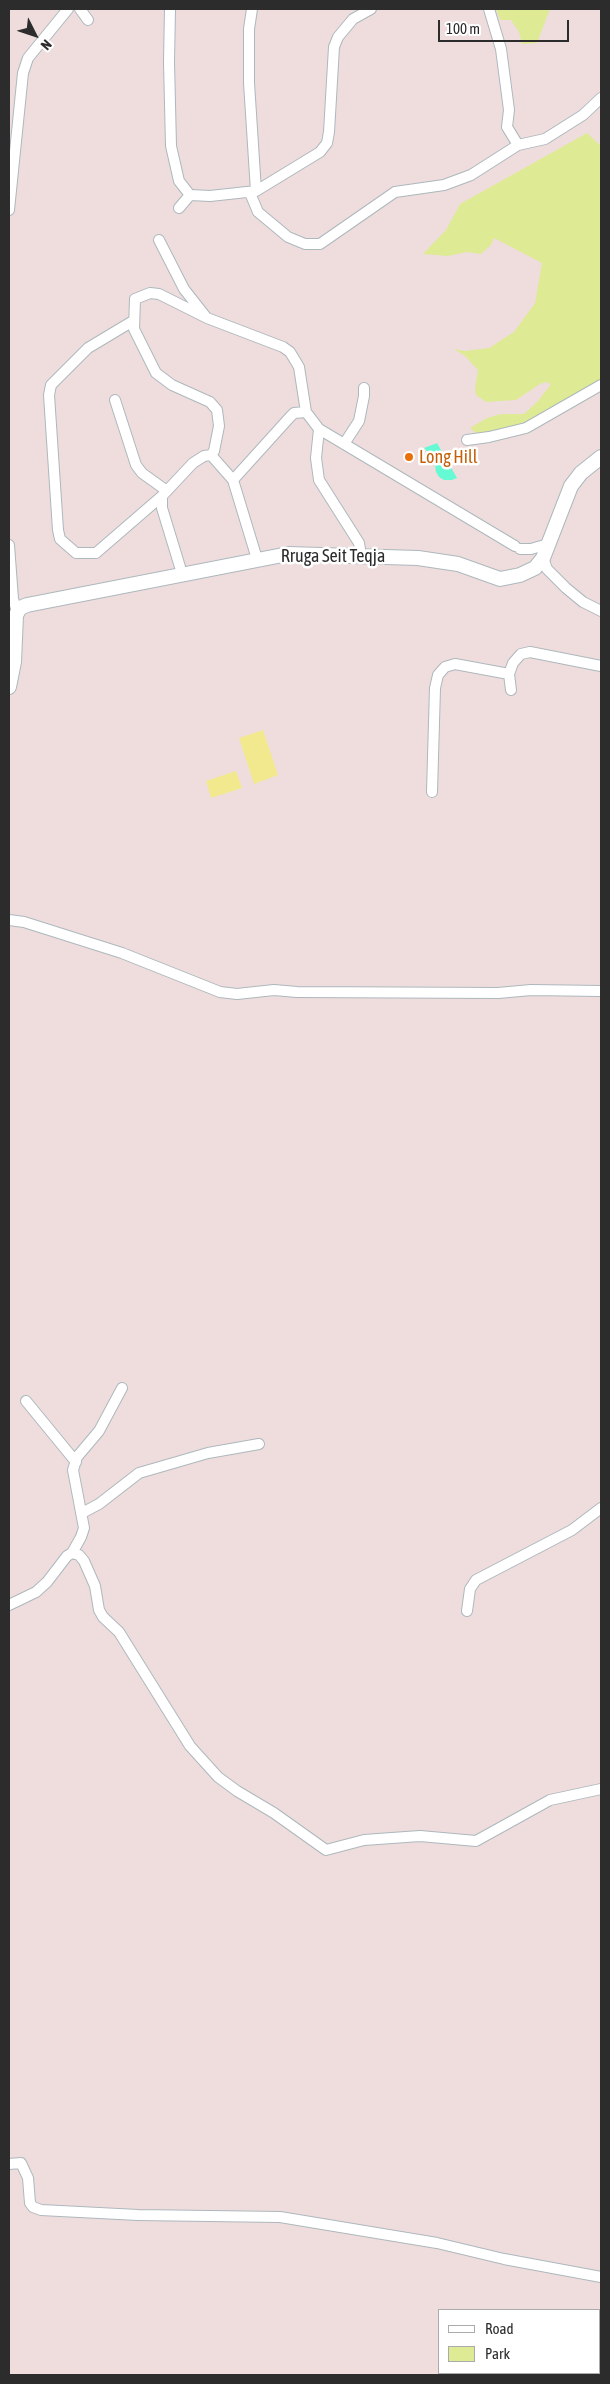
<!DOCTYPE html>
<style>
body{margin:0}
#map{position:relative;width:610px;height:2384px;overflow:hidden;background:#efdddd;font-family:"Asap Condensed",sans-serif}
canvas{display:block}
.frame{position:absolute;inset:0;border:10px solid #2c2c2c;pointer-events:none}
.legend{position:absolute;left:438px;top:2309px;width:162px;height:65px;box-sizing:border-box;background:#fff;border:1px solid #ababab;margin:0;padding:6px 9px;list-style:none;font-size:15px;color:#2c2c2c}
.legend li{display:flex;align-items:center;gap:10px;height:25px}
.legend b{width:25px;border:1px solid #ababab}
.north{position:absolute;left:10px;top:10px;width:50px;height:50px;-webkit-text-stroke:4px #fff;paint-order:stroke;rotate:131deg;font-size:14px;font-weight:700;line-height:20px;text-align:center;color:#2c2c2c}
.north::after{content:'';display:block;margin:auto;width:18px;height:22px;background:#2c2c2c;clip-path:polygon(50% 0,100% 100%,50% 72%,0 100%)}
.scale{position:absolute;left:438px;top:20px;width:131px;height:22px;box-sizing:border-box;border:2px solid #2c2c2c;border-top:0;padding-left:6px;font-size:15px;line-height:18px;white-space:nowrap;color:#2c2c2c;-webkit-text-stroke:4px #fff;paint-order:stroke}
</style>
<div id="map">
<canvas width="610" height="2384"></canvas>
<div class="frame"></div>
<ul class="legend">
<li><b style="height:6px;background:#fff"></b>Road</li>
<li><b style="height:14px;background:#deea94"></b>Park</li>
</ul>
<div class="north">N</div>
<div class="scale">100 m</div>
</div>
<script>
const c = document.querySelector('canvas').getContext('2d');
c.lineJoin = 'round';
function fill(path, color) {
  c.fillStyle = color;
  c.fill(path, 'evenodd');
}
function toPath(rows) {
  const path = new Path2D();
  for (const r of rows) {
    path.moveTo(r[0], r[1]);
    for (let i = 2; i < r.length; i += 2) path.lineTo(r[i], r[i + 1]);
  }
  return path;
}
function strokePath(path, color, width, dash) {
  c.strokeStyle = color;
  c.lineWidth = width;
  c.lineCap = dash ? 'butt' : 'round';
  c.setLineDash(dash || []);
  c.stroke(path);
}
function write(font, color, halo, rows, align = 'center') {
  c.font = font + ' "Asap Condensed",sans-serif';
  c.lineWidth = 5;
  c.setLineDash([]);
  c.textBaseline = 'middle';
  c.strokeStyle = halo;
  c.fillStyle = color;
  for (const [text, x, y, turn = 0] of rows) {
    c.save();
    c.translate(x, y);
    c.rotate((+turn || 0) * Math.PI / 180);
    c.textAlign = isNaN(turn) ? turn : align;
    if (halo) c.strokeText(text, 0, 0);
    c.fillText(text, 0, 0);
    c.restore();
  }
}
fill(toPath([
 [496,9,550,9,537,43,522,44,519,32,511,20,500,20],
 [587,133,601,146,601,381,525,424,477,434,470,428,487,418,501,414,524,414,538,401,551,384,546,382,540,384,516,400,486,402,476,395,475,389,478,370,465,356,454,349,465,351,489,348,514,332,535,303,542,263,494,238,491,245,481,254,467,252,448,256,423,254,446,230,460,204]
]), '#deea94');
fill(toPath([
 [263,730,278,775,254,784,239,738],
 [236,771,242,788,211,798,206,781]
]), '#f2e98f');
fill(toPath([
 [437,443,457,478,452,480,444,480,439,477,436,472,434,458,424,448]
]), '#66fad4');
const minor = toPath([
 [80,9,88,20],
 [170,9,169,62,171,146,179,181,190,195],
 [252,9,249,29,249,83,256,191],
 [489,9,501,49,509,110,507,127,518,145],
 [250,193,258,212,288,237,305,244,320,244,395,192,444,185,471,175,518,145,545,139,583,115,601,98],
 [179,208,190,195,210,196,256,191,320,152,327,143,329,132,334,47,338,37,353,19,371,9],
 [9,210,23,73,28,58,68,9],
 [159,240,184,289,206,317],
 [133,321,88,348,51,385,49,395,58,530,60,539,76,553,96,553,162,496],
 [115,400,136,465,142,473,167,491],
 [319,429,316,458,319,480,359,543,361,555],
 [467,440,489,437,526,428,601,385],
 [344,444,359,421,364,396,364,388],
 [233,480,211,455,214,451,219,426,217,410,210,402,172,385,156,373,134,329,135,299,150,293,159,294,207,318,283,347,290,352,299,367,306,412,319,429,515,546],
 [9,545,13,599,17,611],
 [520,549,531,549,548,544],
 [543,558,547,569,566,588,583,602,601,611],
 [257,559,233,480,290,417,294,413,306,412],
 [180,567,162,508,162,496,193,463,204,456,211,455],
 [511,690,509,674,513,663,521,654,530,652,601,666],
 [432,792,435,688,438,675,445,667,455,664,509,674],
 [9,920,24,922,122,953,220,992,237,994,274,990,297,992,498,993,531,990,601,991],
 [26,1401,76,1462],
 [82,1513,99,1504,139,1473,208,1453,259,1444],
 [72,1553,81,1537,84,1528,73,1470,77,1457,99,1431,122,1388],
 [9,1605,36,1592,47,1582,67,1556,72,1553,79,1555,84,1561,95,1586,99,1610,103,1617,119,1632,190,1746,218,1777,237,1791,274,1813,326,1850,364,1840,420,1836,476,1841,550,1800,601,1789],
 [467,1611,470,1589,476,1580,572,1530,601,1508],
 [9,2164,21,2163,28,2178,30,2203,33,2207,41,2210,138,2215,280,2217,437,2243,504,2259,601,2277]
]);
const secondary = toPath([
 [9,687,14,662,16,615,20,608,27,605,288,554,418,558,458,564,500,579,520,575,535,568,543,558,571,486,581,473,601,457]
]);
strokePath(minor, '#adb8bd', 12);
strokePath(secondary, '#adb8bd', 16);
strokePath(minor, '#fff', 10);
strokePath(secondary, '#fff', 14);
for (const [x, y, r, color] of [
 [409,457,5,"#e8710a"]
]) {
  const dot = new Path2D();
  dot.arc(x, y, r, 0, 2 * Math.PI);
  c.fillStyle = color;
  c.fill(dot);
  strokePath(dot, '#fff', 2);
}
write('18px', '#c56008', '#fff', [
 ["Long Hill",419,457]
], 'left');
write('18px', '#2c2c2c', '#fff', [
 ["Rruga Seit Teqja",333,556]
]);
</script>
